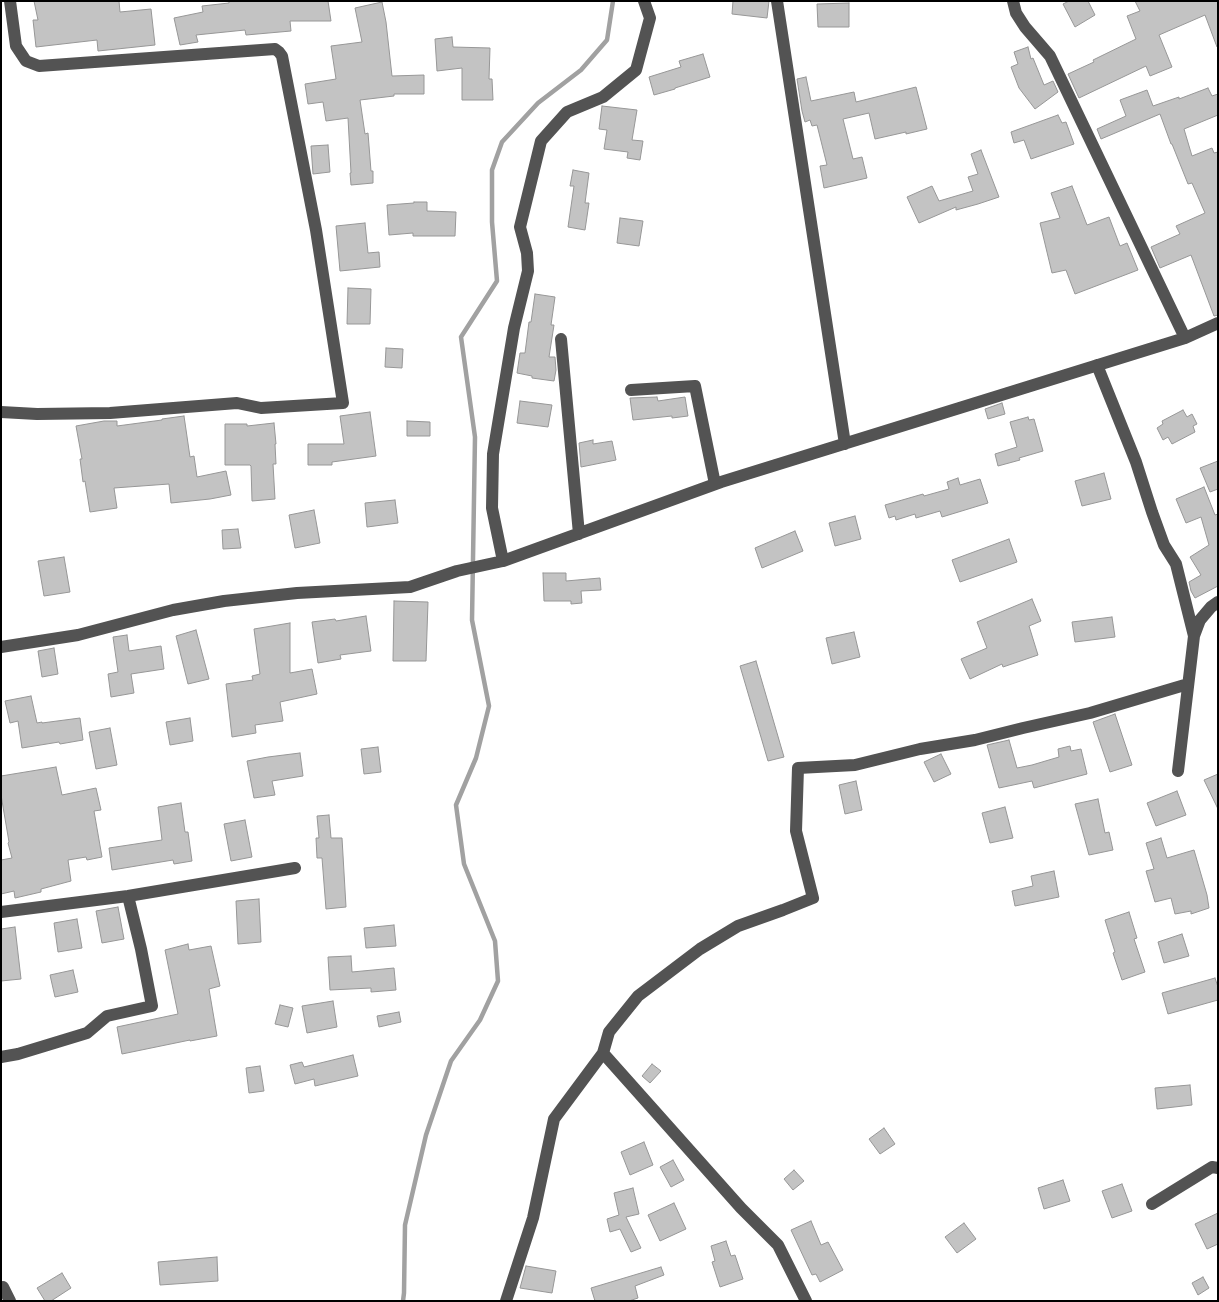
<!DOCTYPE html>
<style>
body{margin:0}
#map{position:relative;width:1219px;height:1302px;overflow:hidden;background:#fff;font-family:"Varela Round",sans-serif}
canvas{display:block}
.frame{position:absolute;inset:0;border:2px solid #000;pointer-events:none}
</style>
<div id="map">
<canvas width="1219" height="1302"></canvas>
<div class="frame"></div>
</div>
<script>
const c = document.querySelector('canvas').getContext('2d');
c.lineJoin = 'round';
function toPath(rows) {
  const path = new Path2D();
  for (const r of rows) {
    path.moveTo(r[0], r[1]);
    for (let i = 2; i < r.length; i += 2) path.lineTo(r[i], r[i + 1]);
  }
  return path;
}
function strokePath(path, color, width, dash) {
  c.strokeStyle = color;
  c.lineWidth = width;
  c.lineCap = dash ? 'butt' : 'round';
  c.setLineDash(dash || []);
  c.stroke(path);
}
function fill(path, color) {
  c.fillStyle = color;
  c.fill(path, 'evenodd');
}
strokePath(toPath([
 [403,1301,404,1293,405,1225,426,1135,451,1061,480,1020,498,981,495,941,464,864,456,805,476,758,489,706,472,620,475,437,461,337,497,281,492,222,492,170,502,142,538,103,581,70,607,40,613,1]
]), '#a1a1a1', 4.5);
const building = toPath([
 [34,1,119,1,120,12,151,9,155,45,98,51,97,40,36,47,33,20,38,20,34,1],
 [229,1,328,1,331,21,290,21,291,31,246,35,245,30,196,35,198,42,180,45,174,18,203,12,202,6,229,3,229,1],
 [733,1,769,1,767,18,732,14,733,1],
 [1069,1,1088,1,1095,15,1075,27,1063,4,1069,1],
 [1135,1,1218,1,1218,47,1217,47,1205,15,1159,35,1172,67,1150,76,1146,66,1079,98,1068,74,1094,62,1093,60,1136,39,1127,16,1140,11,1135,1],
 [382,2,386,22,392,76,424,75,424,94,394,94,394,96,360,100,365,134,368,133,371,171,373,171,373,183,351,185,350,173,351,173,348,118,326,121,323,102,308,104,305,84,336,79,331,46,362,42,355,8,382,2],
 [849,3,849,27,818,27,817,4,849,3],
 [452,37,453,47,490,48,489,79,492,79,493,100,462,100,462,68,437,71,435,39,452,37],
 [1028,47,1031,59,1033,58,1044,85,1053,81,1058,92,1035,109,1019,88,1011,67,1018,64,1014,52,1028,47],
 [703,54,710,77,675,88,675,89,654,95,649,77,681,67,679,61,703,54],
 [806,77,811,101,854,92,856,102,916,87,927,129,906,134,906,132,875,139,869,113,843,119,853,159,862,157,867,178,824,188,820,166,827,165,817,125,812,126,810,120,805,122,802,111,797,79,806,77],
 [1208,88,1212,96,1218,94,1218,115,1184,129,1192,156,1212,148,1214,153,1218,152,1218,315,1214,316,1191,255,1160,268,1151,247,1180,234,1176,226,1205,213,1192,183,1188,184,1172,144,1171,144,1160,114,1101,139,1097,129,1126,116,1120,100,1147,90,1153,106,1179,97,1179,99,1208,88],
 [602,106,637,110,632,140,643,141,640,160,627,158,628,152,604,149,607,130,599,129,602,106],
 [1058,115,1062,123,1066,122,1074,144,1031,159,1024,140,1014,143,1011,132,1058,115],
 [328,145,330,172,313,174,311,146,328,145],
 [981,150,999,197,978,204,956,210,956,207,919,223,907,197,932,186,939,201,973,191,968,177,978,174,971,154,981,150],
 [573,170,589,173,585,203,589,203,585,230,568,227,574,186,570,186,573,170],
 [1072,186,1087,225,1109,217,1120,246,1127,243,1138,270,1075,294,1066,270,1052,273,1040,223,1060,218,1051,193,1072,186],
 [414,202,427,202,427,211,456,212,455,236,413,236,413,233,389,235,387,205,414,203,414,202],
 [620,218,643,221,639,246,617,243,620,218],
 [365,223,368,253,379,252,380,267,340,271,336,226,365,223],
 [348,288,371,289,370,324,347,324,348,288],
 [535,294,555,297,551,325,554,325,549,357,555,357,556,370,554,381,532,378,532,376,517,373,520,353,525,353,529,322,531,322,535,294],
 [386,348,403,349,402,368,385,367,386,348],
 [657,397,658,401,685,397,688,416,672,418,672,416,633,420,630,398,657,397],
 [520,401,552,405,548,427,517,423,520,401],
 [1002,403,1005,414,988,419,985,409,1002,403],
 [1183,410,1187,417,1192,414,1197,424,1193,426,1195,432,1172,444,1168,437,1163,440,1157,428,1163,424,1162,421,1183,410],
 [370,412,376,456,332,462,332,465,308,465,308,444,344,444,340,416,370,412],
 [184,416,190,457,194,456,197,477,226,471,231,495,210,499,171,503,169,484,114,488,117,508,90,512,85,481,83,482,80,459,82,459,76,426,104,421,117,421,117,426,162,420,162,419,184,416],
 [1028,417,1029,420,1034,419,1043,451,1019,458,1020,460,998,466,995,454,1017,447,1010,422,1028,417],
 [407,421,430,422,430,436,407,436,407,421],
 [274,423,276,444,275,444,276,464,273,464,275,499,252,501,251,466,250,465,225,465,225,424,247,424,247,426,274,423],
 [593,440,593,444,612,441,616,460,581,467,579,443,593,440],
 [1218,461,1218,489,1210,492,1200,468,1218,461],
 [1104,473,1111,499,1082,506,1075,481,1104,473],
 [958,478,960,485,980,479,988,503,942,517,940,511,916,518,915,514,896,520,895,516,889,518,885,505,923,494,924,496,949,489,947,482,958,478],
 [1204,487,1215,515,1218,514,1218,586,1195,598,1191,591,1189,582,1201,575,1190,557,1209,545,1201,517,1186,523,1176,499,1204,487],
 [395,500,398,523,367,527,365,503,395,500],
 [314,510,320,543,295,548,289,515,314,510],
 [855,516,861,539,835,546,829,523,855,516],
 [238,529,241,548,223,549,222,530,238,529],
 [795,531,803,551,762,568,755,548,795,531],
 [1009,539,1017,562,960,582,952,560,1009,539],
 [64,557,70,592,44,596,38,561,64,557],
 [543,573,566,573,566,581,600,578,601,590,581,591,582,603,571,604,571,601,544,601,543,573],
 [1032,599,1041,621,1029,626,1038,655,1003,667,1002,664,970,679,961,659,987,648,977,622,1032,599],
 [394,601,428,602,426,661,393,661,394,601],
 [366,616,371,651,340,655,341,659,318,663,312,622,335,619,336,621,366,616],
 [1112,617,1115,637,1075,642,1072,622,1112,617],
 [290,623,290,673,312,669,317,694,280,702,283,721,255,725,256,733,232,737,226,684,253,680,252,676,260,674,254,629,290,623],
 [196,630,209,679,188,684,176,636,196,630],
 [854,632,860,657,832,664,826,638,854,632],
 [127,635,129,651,161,646,164,669,131,674,134,693,111,697,108,674,118,672,113,637,127,635],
 [54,648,58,674,42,677,38,651,54,648],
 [756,661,784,757,768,761,740,666,756,661],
 [31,696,37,723,42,722,42,723,80,718,83,740,60,744,59,742,22,748,18,721,10,723,5,701,31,696],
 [1115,714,1132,765,1110,772,1093,722,1115,714],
 [190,718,193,741,170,745,166,722,190,718],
 [110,728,117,765,96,769,89,732,110,728],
 [1009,740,1017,768,1032,765,1059,757,1058,749,1070,746,1071,751,1081,749,1087,774,1034,788,1032,781,999,788,987,745,1009,740],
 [378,747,381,772,364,774,361,749,378,747],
 [300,753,303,776,272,781,275,795,254,798,247,761,268,757,300,753],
 [941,754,951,774,934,782,924,762,941,754],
 [56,767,62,795,96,788,101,810,94,811,102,857,87,860,86,857,68,860,71,881,41,889,41,892,15,898,14,891,1,894,1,860,12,858,8,843,9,842,1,795,1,776,56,767],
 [1218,774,1218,809,1204,780,1218,774],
 [856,781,862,810,845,814,839,785,856,781],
 [1177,791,1186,815,1156,826,1147,803,1177,791],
 [1098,799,1105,833,1109,832,1113,850,1089,855,1075,804,1098,799],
 [181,803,185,832,188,832,192,861,174,864,173,860,112,870,109,848,162,840,158,807,181,803],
 [1005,807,1013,838,990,843,982,813,1005,807],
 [329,815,331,838,342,838,346,907,326,909,322,858,317,858,316,838,319,838,317,816,329,815],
 [245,820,252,857,231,861,224,824,245,820],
 [1161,838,1167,858,1194,850,1207,895,1209,908,1191,914,1191,911,1175,914,1171,898,1155,902,1146,871,1154,869,1146,843,1161,838],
 [1054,871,1059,897,1015,906,1012,891,1033,886,1031,876,1054,871],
 [259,899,261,942,238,944,236,901,259,899],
 [118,907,124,939,102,943,96,911,118,907],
 [1129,912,1137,938,1134,939,1145,972,1122,980,1113,953,1115,952,1105,920,1129,912],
 [77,919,82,948,58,952,54,923,77,919],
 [394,925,396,946,366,948,364,928,394,925],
 [15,927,21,979,1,981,1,929,15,927],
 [1182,934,1189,956,1164,963,1158,942,1182,934],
 [188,944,189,950,211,946,220,986,209,989,217,1036,190,1041,190,1040,122,1054,117,1027,178,1014,165,950,188,944],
 [351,956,352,972,394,968,396,990,371,992,371,988,330,990,328,957,351,956],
 [73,970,78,992,55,997,50,975,73,970],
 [1215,978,1218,987,1218,1000,1168,1014,1162,993,1215,978],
 [333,1001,337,1027,307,1033,302,1006,333,1001],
 [280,1005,293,1008,288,1027,275,1024,280,1005],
 [399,1012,401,1022,379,1027,377,1016,399,1012],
 [353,1055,358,1076,315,1086,314,1079,295,1084,290,1065,302,1062,304,1067,353,1055],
 [652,1064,661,1071,650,1083,642,1076,652,1064],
 [260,1066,264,1091,249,1093,246,1068,260,1066],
 [1190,1085,1192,1105,1157,1109,1155,1088,1190,1085],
 [884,1128,895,1144,880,1154,869,1139,884,1128],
 [644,1142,653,1165,630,1175,621,1152,644,1142],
 [673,1160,684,1180,671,1187,660,1167,673,1160],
 [794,1170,804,1181,793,1190,784,1179,794,1170],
 [1063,1180,1070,1201,1044,1209,1038,1188,1063,1180],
 [1122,1184,1132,1211,1112,1218,1102,1191,1122,1184],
 [633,1188,639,1214,626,1217,641,1248,631,1252,620,1229,610,1232,607,1219,619,1215,614,1193,633,1188],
 [674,1203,686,1229,660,1241,648,1215,674,1203],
 [1218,1213,1218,1244,1207,1249,1195,1224,1218,1213],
 [811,1221,821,1245,828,1242,843,1270,820,1282,816,1274,812,1275,791,1230,811,1221],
 [964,1223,976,1239,957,1253,945,1237,964,1223],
 [726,1241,731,1256,735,1255,743,1279,720,1287,712,1262,715,1261,711,1246,726,1241],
 [217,1257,218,1281,160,1285,158,1262,217,1257],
 [526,1266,556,1271,552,1293,520,1288,526,1266],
 [661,1267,664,1275,635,1286,638,1298,629,1301,595,1301,591,1288,661,1267],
 [62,1273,71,1288,51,1301,45,1301,37,1288,62,1273],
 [1203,1277,1209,1288,1198,1295,1192,1283,1203,1277]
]);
fill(building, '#c3c3c3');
strokePath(building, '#979797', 1);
strokePath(toPath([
 [777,1,845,444],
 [1013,1,1016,13,1025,27,1050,56,1185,338],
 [561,339,579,534],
 [1097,365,1136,462,1152,512,1164,545,1176,564,1194,636],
 [631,390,695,386,715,484],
 [1,412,37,414,110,413,237,403,261,408,343,403,316,230,282,56,279,52,275,49,39,66,26,61,16,46,10,1],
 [503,561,721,482,1185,338,1218,323],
 [1,647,78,635,173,610,224,601,297,593,410,587,457,571,503,561,492,508,493,454,514,328,528,271,527,253,520,227,541,141,567,112,603,97,636,70,650,18,644,1],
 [1178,771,1194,636,1200,620,1211,607,1218,602],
 [1,912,128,896,295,868],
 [603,1053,741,1208,778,1245,806,1301],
 [1,1057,18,1054,87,1033,107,1016,152,1006,141,949,128,896],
 [1152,1204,1212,1167,1218,1168],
 [3,1287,10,1301],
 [506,1301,533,1218,554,1119,603,1053,609,1032,638,996,700,949,738,926,783,910,813,898,796,831,798,768,855,765,920,749,975,740,1023,728,1090,713,1188,684]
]), '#535353', 12);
</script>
